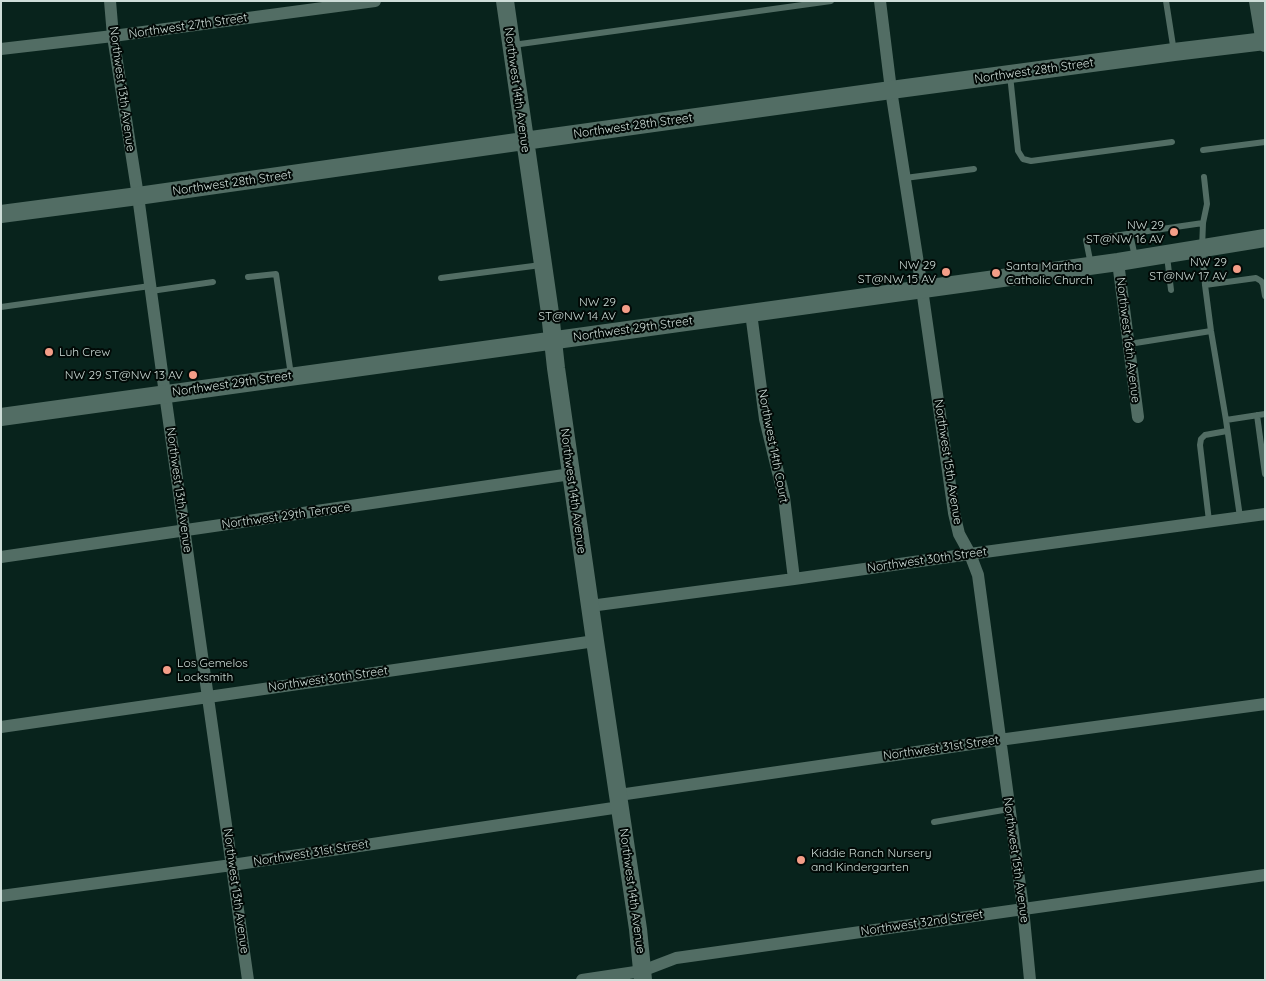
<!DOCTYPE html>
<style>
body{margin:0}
#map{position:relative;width:1266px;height:981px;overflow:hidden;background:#08231c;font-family:Quicksand,sans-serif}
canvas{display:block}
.frame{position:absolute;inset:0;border:2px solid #ceddd8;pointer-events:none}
</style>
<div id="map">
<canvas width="1266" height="981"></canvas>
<div class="frame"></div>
</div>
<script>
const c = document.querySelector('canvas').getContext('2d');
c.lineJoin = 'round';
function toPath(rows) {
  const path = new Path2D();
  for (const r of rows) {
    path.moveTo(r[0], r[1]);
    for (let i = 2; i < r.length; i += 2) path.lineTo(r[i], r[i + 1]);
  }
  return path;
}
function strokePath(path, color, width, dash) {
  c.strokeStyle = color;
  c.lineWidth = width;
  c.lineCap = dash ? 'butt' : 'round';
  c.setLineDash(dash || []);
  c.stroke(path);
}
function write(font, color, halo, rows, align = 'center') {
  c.font = font + ' Quicksand,sans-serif';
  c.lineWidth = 4;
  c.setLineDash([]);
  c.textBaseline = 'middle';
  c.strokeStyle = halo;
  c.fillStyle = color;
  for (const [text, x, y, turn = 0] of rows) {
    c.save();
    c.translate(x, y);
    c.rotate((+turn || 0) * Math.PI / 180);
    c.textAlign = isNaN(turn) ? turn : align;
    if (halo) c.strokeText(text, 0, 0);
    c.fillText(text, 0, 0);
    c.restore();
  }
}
strokePath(toPath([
 [1166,1,1174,52],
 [513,45,831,1],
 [1010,75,1018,151,1023,159,1031,161,1172,142],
 [1203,150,1265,142],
 [1204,177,1207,204,1203,223,1202,249,1205,285],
 [905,178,974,169],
 [1130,234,1135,257],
 [1167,256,1171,290],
 [1091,265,1086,240,1203,223],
 [248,277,276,274,291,375],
 [441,278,541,265],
 [151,291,213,282],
 [1,307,150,286],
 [1129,344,1211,331],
 [1257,415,1265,474],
 [1226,420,1211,331,1205,285,1256,278,1261,281,1263,284,1265,296],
 [1240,517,1226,420,1265,414],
 [1209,521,1200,445,1201,439,1205,435,1227,431],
 [934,822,1009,809]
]), '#526d64', 6);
strokePath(toPath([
 [110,1,113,36,138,196,165,394,248,980],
 [880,1,891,90,922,289,954,513,959,534,970,554,978,575,1023,908,1030,980],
 [1,49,113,36,375,1],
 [1118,262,1138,417],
 [751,313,765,419,784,497,794,579],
 [1,557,571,474],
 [590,606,794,579,970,554,1265,514],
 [1,727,595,641],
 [619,795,999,740,1265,704],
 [1,896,232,865,620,807],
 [582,980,642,971,676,958,1265,875]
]), '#526d64', 12);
strokePath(toPath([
 [505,1,550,313,556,368,595,641,638,929,643,980],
 [1258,1,1265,43],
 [1,214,138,196,524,141,891,90,1174,52,1265,41],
 [1,417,1118,262,1265,238]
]), '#526d64', 18);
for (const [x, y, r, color] of [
 [1174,232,5,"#f49e88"],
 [1237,269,5,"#f49e88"],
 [946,272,5,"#f49e88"],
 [996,273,5,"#f49e88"],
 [626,309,5,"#f49e88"],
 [49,352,5,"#f49e88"],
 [193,375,5,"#f49e88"],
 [167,670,5,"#f49e88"],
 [801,860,5,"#f49e88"]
]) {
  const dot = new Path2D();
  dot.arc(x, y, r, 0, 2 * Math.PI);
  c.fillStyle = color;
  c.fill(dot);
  strokePath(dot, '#020a07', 2);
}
write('12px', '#ceddd8', '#020a07', [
 ["Northwest 27th Street",188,26,-8],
 ["Northwest 28th Street",1034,71,-8],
 ["Northwest 13th Avenue",122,89,82],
 ["Northwest 14th Avenue",517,90,82],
 ["Northwest 28th Street",633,126,-8],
 ["Northwest 28th Street",232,183,-8],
 ["Northwest 29th Street",633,329,-8],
 ["Northwest 16th Avenue",1128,340,83],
 ["Northwest 29th Street",232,384,-8],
 ["Northwest 14th Court",773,446,79],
 ["Northwest 15th Avenue",948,462,81],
 ["Northwest 13th Avenue",179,490,82],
 ["Northwest 14th Avenue",573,491,82],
 ["Northwest 29th Terrace",286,516,-8],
 ["Northwest 30th Street",927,560,-8],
 ["Northwest 30th Street",328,679,-8],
 ["Northwest 31st Street",941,748,-8],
 ["Northwest 31st Street",311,853,-9],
 ["Northwest 15th Avenue",1016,860,82],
 ["Northwest 13th Avenue",236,891,82],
 ["Northwest 14th Avenue",632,891,82],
 ["Northwest 32nd Street",922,923,-8]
]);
write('12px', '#ceddd8', '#020a07', [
 ["NW 29",1164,225],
 ["ST@NW 16 AV",1164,239],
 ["NW 29",1227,262],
 ["ST@NW 17 AV",1227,276],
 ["NW 29",936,265],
 ["ST@NW 15 AV",936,279],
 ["Santa Martha",1006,266,"left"],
 ["Catholic Church",1006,280,"left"],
 ["NW 29",616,302],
 ["ST@NW 14 AV",616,316],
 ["Luh Crew",59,352,"left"],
 ["NW 29 ST@NW 13 AV",183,375],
 ["Los Gemelos",177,663,"left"],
 ["Locksmith",177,677,"left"],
 ["Kiddie Ranch Nursery",811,853,"left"],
 ["and Kindergarten",811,867,"left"]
], 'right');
</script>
